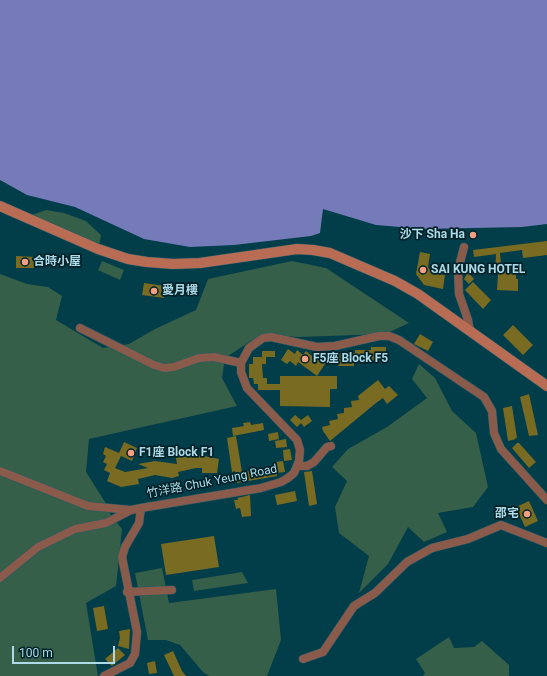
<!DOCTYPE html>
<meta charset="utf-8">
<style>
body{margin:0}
#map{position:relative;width:547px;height:676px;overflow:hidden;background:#023d4a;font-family:Roboto,sans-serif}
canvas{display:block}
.scale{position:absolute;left:12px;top:646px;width:103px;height:18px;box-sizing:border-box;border:2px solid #aedae7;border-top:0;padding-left:5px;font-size:12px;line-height:14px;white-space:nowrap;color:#aedae7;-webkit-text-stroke:3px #02222a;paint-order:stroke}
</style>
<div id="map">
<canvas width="547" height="676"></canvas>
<div class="scale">100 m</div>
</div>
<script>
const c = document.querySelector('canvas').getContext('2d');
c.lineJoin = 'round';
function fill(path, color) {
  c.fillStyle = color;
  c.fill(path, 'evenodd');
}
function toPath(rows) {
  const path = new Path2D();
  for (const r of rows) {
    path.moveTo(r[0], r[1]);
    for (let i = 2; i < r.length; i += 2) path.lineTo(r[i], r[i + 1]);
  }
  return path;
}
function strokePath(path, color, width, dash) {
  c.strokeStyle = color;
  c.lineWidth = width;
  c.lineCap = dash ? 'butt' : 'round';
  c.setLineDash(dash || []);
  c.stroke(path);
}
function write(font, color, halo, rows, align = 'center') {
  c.font = font + ' Roboto,"Noto Sans TC",sans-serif';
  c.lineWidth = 3.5;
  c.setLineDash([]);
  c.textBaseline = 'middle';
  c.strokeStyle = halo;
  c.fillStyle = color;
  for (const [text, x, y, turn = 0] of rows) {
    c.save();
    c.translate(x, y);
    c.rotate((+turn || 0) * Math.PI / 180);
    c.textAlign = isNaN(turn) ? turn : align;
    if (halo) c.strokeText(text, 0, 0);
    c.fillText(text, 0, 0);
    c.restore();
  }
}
fill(toPath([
 [46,210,64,213,86,221,101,235,99,246,88,242,70,231,47,224,32,215],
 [102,261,124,270,120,280,98,270],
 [292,261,326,268,409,323,385,334,299,337,260,335,225,358,222,378,237,406,89,439,86,472,105,502,110,514,122,529,116,586,86,603,98,676,0,676,0,274,27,284,48,287,62,296,56,320,103,348,129,344,155,329,196,310,208,279],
 [419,364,435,378,452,411,476,433,488,487,473,507,438,513,447,532,424,542,408,527,388,564,359,593,369,556,339,533,335,507,347,481,332,467,348,449,387,427,427,398,412,379],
 [162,568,169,603,276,589,281,640,267,676,209,676,203,672,180,645,166,640,148,640,135,573],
 [242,572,248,583,194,591,192,580],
 [449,637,454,648,474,647,482,641,509,665,509,676,423,676,425,673,416,659]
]), '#355f48');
fill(toPath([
 [0,0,547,0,547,224,522,227,424,229,376,225,323,209,320,233,311,236,234,245,190,247,144,239,75,207,27,195,0,180]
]), '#747bb8');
fill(toPath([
 [547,241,547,255,523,258,522,250,500,253,501,263,516,263,516,279,518,279,518,291,497,290,498,274,495,274,496,254,474,257,473,250],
 [420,252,430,254,428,267,432,273,445,275,443,289,424,285,416,274],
 [16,256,35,257,34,268,16,268],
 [468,272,474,279,469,284,464,279],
 [473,282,491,300,483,309,465,290],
 [144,283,165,286,164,298,142,295],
 [513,325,533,345,523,355,503,335],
 [420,334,433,342,428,351,414,344],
 [371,347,386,347,386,360,370,360,370,363,354,363,354,366,338,366,339,353,355,353,355,350,371,350],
 [288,349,295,354,297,350,303,355,306,351,312,356,314,353,321,357,323,354,329,358,317,376,298,362,296,366,290,361,287,364,281,360],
 [262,351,275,351,275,357,266,357,266,364,262,364,263,378,267,378,267,384,280,384,280,376,337,376,337,389,330,389,330,407,280,406,280,390,258,390,258,384,254,384,253,378,249,378,249,364,253,364,253,357,262,357],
 [378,380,385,389,389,386,398,395,387,404,383,398,376,403,330,441,323,431,322,427,330,425,329,421,338,419,337,414,344,413,344,408,352,407,351,401,359,400,358,396],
 [529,394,538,435,529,436,520,397],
 [512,406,517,438,515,438,516,439,508,441,503,408],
 [295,415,301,420,308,415,312,421,304,427,301,423,297,427,290,420],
 [250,422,251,425,263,423,264,430,233,436,232,428,244,426,243,423],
 [278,432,279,439,269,441,268,434],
 [236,436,242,472,277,466,276,462,283,461,285,472,277,473,277,476,237,483,235,471,232,472,227,438],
 [286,439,287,447,276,448,275,441],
 [124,442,137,448,132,461,121,456,115,468,125,472,148,468,138,464,155,461,177,464,176,458,194,454,219,459,217,473,202,473,202,468,196,468,178,472,179,476,172,478,155,475,138,479,139,484,121,487,107,481,110,473,104,470,107,464,103,462,106,456,103,454,105,447,119,453],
 [517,443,519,443,536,462,529,468,512,448],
 [290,449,292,460,284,461,283,450],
 [312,471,317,504,309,506,304,472],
 [295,491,297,501,277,505,275,495],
 [250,495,251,516,242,517,240,508,236,509,234,500,238,500,237,498],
 [529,501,538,521,525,527,516,507],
 [214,536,219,567,166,575,161,544],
 [104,606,108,629,97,631,93,608],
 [130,629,129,649,118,646,120,638,119,631],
 [118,648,125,655,112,666,105,659],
 [173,651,182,671,186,676,174,676,164,655],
 [155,661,157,673,149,674,147,663]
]), '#796b22');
const minor = toPath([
 [464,247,458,270,459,294,468,320,470,331],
 [80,328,154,365,164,368,174,367,199,358,214,357,241,363],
 [298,466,307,466,314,462,327,447,331,446],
 [0,471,88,506,130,510],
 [0,578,38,547,75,529,106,523,131,510,141,508,261,488,281,482,288,478,294,473,299,461,300,450,297,440,247,388,241,372,241,363,249,348,263,338,271,337,317,347,335,346,379,336,389,336,399,340,484,397,492,411,494,433,501,449,547,500],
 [127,592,172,590],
 [303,659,323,652,354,606,375,593,407,562,432,548,468,539,501,525,547,543],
 [104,676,130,663,135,654,137,632,122,557,125,547,139,523,141,508]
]);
const secondary = toPath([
 [0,206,98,249,128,259,147,262,173,264,200,263,297,249,313,250,330,253,395,281,418,294,547,386]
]);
strokePath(minor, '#245c69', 9);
strokePath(secondary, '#245c69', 11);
strokePath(minor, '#8a5a4b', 8);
strokePath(secondary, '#b86c54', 10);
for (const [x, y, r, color] of [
 [473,235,4,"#f39f84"],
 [25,262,4,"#f39f84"],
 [423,270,4,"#f39f84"],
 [154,291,4,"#f39f84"],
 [305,359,4,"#f39f84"],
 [131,453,4,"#f39f84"],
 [527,514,4,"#f39f84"]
]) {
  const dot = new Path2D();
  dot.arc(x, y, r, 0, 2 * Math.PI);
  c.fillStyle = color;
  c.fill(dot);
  strokePath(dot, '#02222a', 1.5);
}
write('bold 12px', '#aedae7', '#02222a', [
 ["沙下 Sha Ha",465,235,"right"],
 ["合時小屋",33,262],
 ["SAI KUNG HOTEL",431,270],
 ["愛月樓",162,291],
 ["F5座 Block F5",313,359],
 ["F1座 Block F1",139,453],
 ["邵宅",519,514,"right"]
], 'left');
write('12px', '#aedae7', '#02222a', [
 ["竹洋路 Chuk Yeung Road",212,482,-11]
]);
</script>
